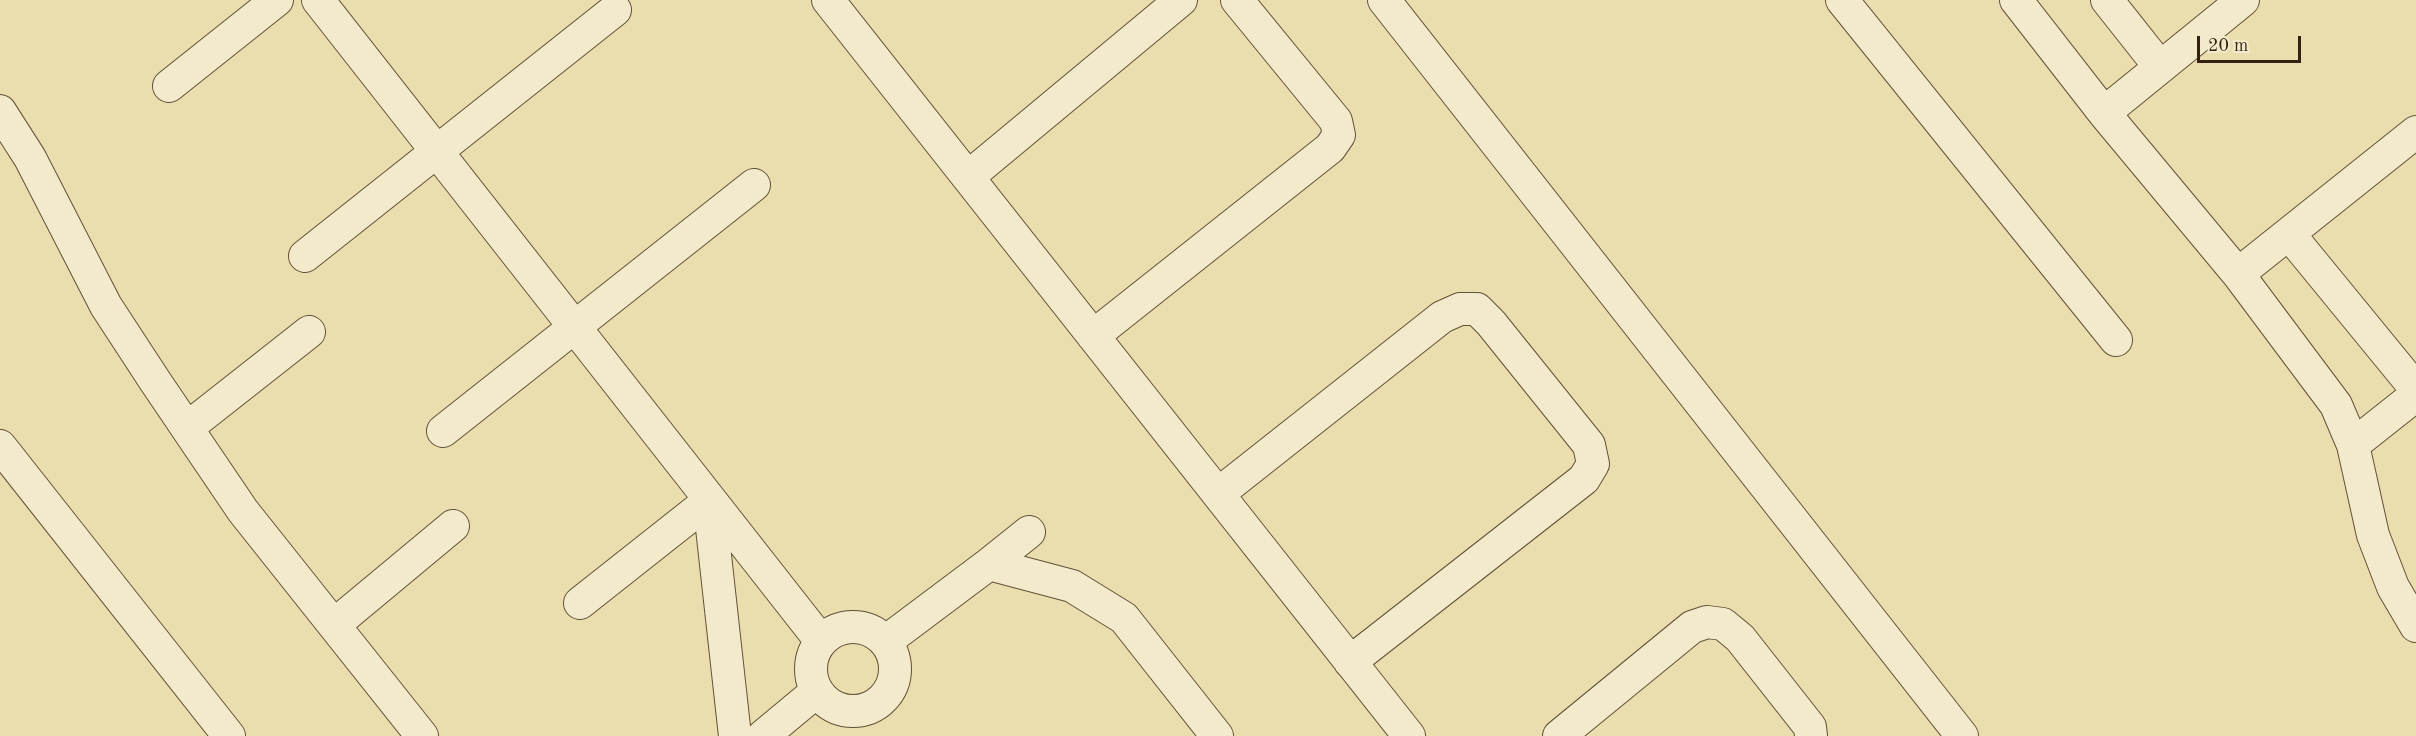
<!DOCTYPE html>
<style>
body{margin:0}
#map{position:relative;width:2416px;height:736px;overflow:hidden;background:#ebdeae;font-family:"Old Standard TT",serif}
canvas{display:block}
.scale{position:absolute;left:2197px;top:36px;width:104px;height:27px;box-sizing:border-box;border:3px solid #321;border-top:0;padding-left:8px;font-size:18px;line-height:21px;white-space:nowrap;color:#321;-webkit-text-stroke:4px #f2eaca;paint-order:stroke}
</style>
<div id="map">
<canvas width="2416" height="736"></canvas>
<div class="scale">20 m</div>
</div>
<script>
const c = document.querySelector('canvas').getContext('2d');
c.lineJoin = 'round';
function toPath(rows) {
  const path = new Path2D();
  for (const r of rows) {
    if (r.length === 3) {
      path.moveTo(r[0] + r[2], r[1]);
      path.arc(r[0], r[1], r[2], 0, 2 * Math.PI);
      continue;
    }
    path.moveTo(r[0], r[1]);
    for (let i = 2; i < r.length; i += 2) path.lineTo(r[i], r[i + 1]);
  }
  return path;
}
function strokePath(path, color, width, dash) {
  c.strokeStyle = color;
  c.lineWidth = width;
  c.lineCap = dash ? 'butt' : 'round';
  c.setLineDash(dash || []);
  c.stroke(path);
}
const minor = toPath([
 [318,0,821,641],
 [828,0,1409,736],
 [1384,0,1962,736],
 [1842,0,2116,340],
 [2016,0,2104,113,2238,274,2336,405,2353,445,2373,535,2393,587,2416,626],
 [2107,0,2160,67],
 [169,86,277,0],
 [0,111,30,158,106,306,155,381,243,511,422,736],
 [2104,113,2243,0],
 [968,177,1181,0],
 [2289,234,2416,389],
 [305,256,615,10],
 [2238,274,2416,132],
 [1093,336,1330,148,1339,135,1336,121,1237,0],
 [187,428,309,332],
 [443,431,754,185],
 [2353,445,2416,395],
 [0,446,229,736],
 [1218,494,1442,317,1460,309,1477,309,1491,323,1589,445,1593,464,1584,479,1350,662],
 [989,564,1029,532],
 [580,603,709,501,735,736],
 [334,625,453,526],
 [853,669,42],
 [885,642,989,564,1072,586,1124,618,1217,736],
 [763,736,816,692],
 [1559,736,1692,627,1707,622,1723,624,1740,638,1810,727,1811,736]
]);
strokePath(minor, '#615138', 34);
strokePath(minor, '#f2eaca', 32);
</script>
